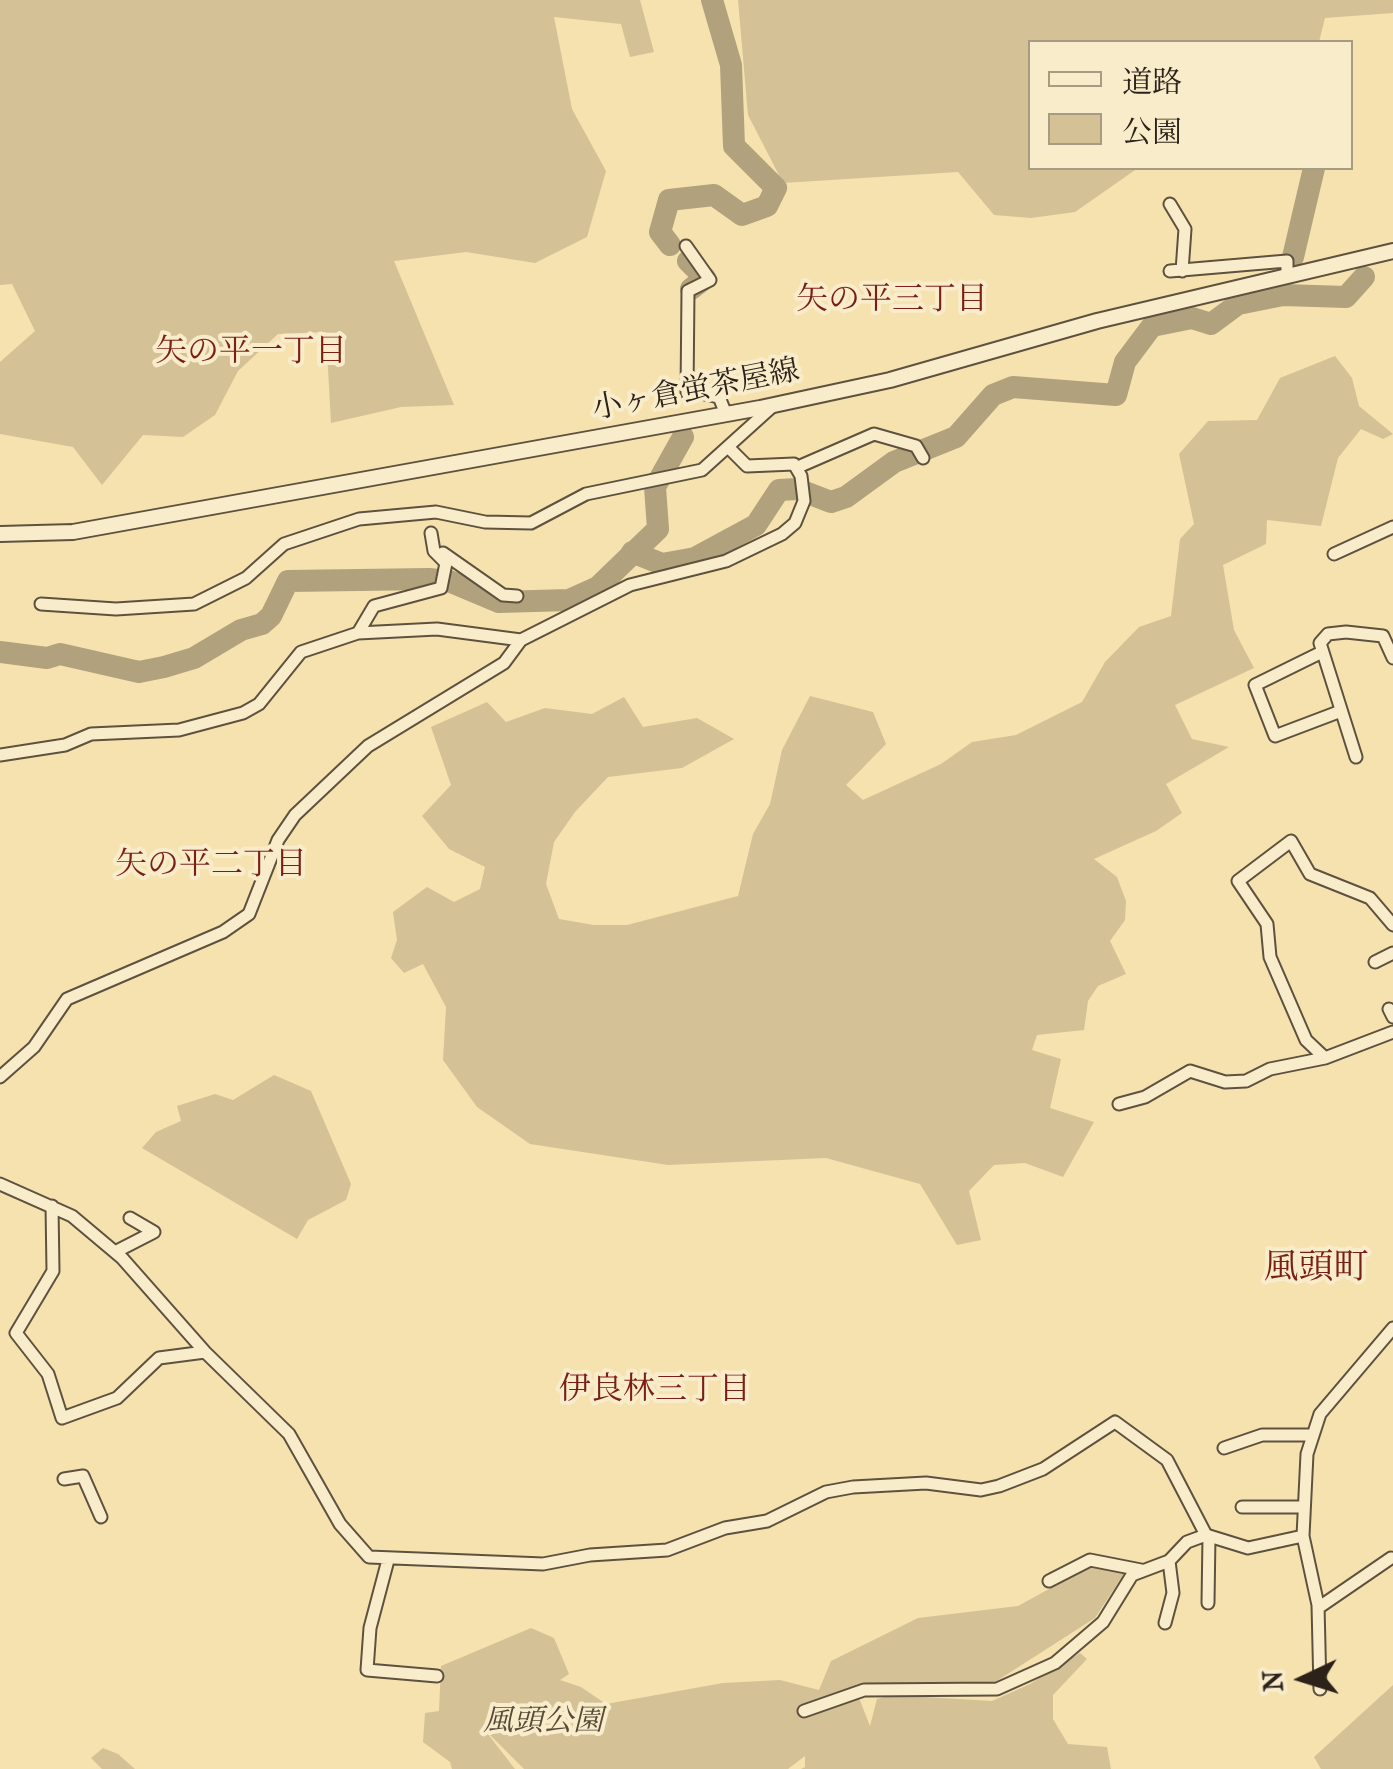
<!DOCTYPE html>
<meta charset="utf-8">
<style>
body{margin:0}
#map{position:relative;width:1393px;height:1769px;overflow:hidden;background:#f6e2af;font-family:"IM FELL French Canon","Noto Serif JP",serif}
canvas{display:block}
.legend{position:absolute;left:1028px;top:40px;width:325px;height:130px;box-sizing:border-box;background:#f9eccb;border:2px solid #a79b84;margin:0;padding:12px 18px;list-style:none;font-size:30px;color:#2c221a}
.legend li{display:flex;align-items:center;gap:20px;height:50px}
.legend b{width:50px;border:2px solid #a79b84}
.north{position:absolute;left:1253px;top:1629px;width:100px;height:100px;-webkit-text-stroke:8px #f9eccb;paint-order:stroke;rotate:266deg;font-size:28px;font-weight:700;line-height:40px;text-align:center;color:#2c221a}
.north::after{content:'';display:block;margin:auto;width:35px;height:45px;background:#2c221a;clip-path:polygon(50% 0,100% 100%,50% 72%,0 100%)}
</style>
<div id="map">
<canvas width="1393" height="1769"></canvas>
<ul class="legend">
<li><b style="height:12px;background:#f9eccb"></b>道路</li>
<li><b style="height:28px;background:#d4c196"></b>公園</li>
</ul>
<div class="north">N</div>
</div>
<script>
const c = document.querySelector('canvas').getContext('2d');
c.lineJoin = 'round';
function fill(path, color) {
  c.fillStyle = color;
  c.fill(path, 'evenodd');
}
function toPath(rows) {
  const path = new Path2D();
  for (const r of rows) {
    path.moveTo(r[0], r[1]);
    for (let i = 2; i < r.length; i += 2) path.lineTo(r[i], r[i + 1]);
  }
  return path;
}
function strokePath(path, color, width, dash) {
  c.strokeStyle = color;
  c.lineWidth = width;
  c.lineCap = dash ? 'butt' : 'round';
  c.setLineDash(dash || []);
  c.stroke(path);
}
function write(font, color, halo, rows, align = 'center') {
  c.font = font + ' "IM FELL French Canon","Noto Serif JP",serif';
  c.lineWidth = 8;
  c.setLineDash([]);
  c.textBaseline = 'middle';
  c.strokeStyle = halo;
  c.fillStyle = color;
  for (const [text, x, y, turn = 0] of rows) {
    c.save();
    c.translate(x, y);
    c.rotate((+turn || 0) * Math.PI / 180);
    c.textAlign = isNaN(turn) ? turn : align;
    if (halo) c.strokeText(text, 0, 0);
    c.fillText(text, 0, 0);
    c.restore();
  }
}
fill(toPath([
 [0,0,640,0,654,52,630,57,621,24,554,17,572,109,606,171,587,237,535,263,466,252,394,261,454,405,401,407,331,423,326,332,278,334,238,371,215,415,183,437,143,435,102,485,73,447,0,434,0,362,35,331,12,284,0,285],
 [738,0,1393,0,1393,13,1325,18,1319,42,1030,42,1030,168,1138,168,1075,212,1031,218,994,215,958,172,783,183,748,115],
 [1335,356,1352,378,1359,406,1393,434,1383,439,1361,429,1338,458,1321,526,1267,520,1266,544,1223,565,1234,630,1254,668,1175,705,1192,739,1229,747,1166,784,1182,813,1156,831,1094,859,1117,877,1126,901,1125,920,1110,941,1126,974,1098,986,1088,1001,1084,1030,1037,1035,1032,1050,1061,1059,1050,1108,1094,1122,1063,1177,1025,1163,994,1165,969,1191,981,1240,957,1245,920,1184,826,1158,668,1165,530,1144,477,1107,443,1060,446,1007,423,964,404,973,391,958,397,940,393,912,427,887,454,902,480,889,485,867,449,849,422,816,451,785,431,727,487,702,506,722,545,708,592,714,624,697,643,727,697,718,734,739,682,768,608,777,575,812,554,842,546,884,559,919,594,925,627,925,738,896,753,834,770,804,782,750,810,696,873,712,886,744,846,785,863,800,941,764,972,742,1016,735,1082,702,1105,662,1139,627,1171,616,1180,539,1194,524,1179,454,1208,421,1257,420,1280,378],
 [274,1075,311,1091,351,1184,346,1200,308,1220,297,1239,142,1148,156,1132,181,1121,177,1106,215,1094,233,1100],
 [1089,1567,1127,1569,1095,1618,995,1682,862,1684,844,1702,859,1698,870,1726,877,1699,892,1695,992,1701,1030,1684,1080,1653,1087,1659,1053,1695,1053,1719,1068,1744,1107,1747,1111,1769,801,1769,805,1767,805,1756,788,1769,524,1769,484,1729,515,1769,452,1769,450,1762,423,1742,425,1713,439,1711,441,1666,531,1628,554,1638,569,1674,560,1680,581,1687,606,1704,723,1683,780,1680,819,1690,831,1661,918,1618,1018,1606],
 [1393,1685,1393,1769,1321,1769,1314,1757],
 [103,1748,118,1754,135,1769,102,1769,91,1758]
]), '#d4c196');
strokePath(toPath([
 [670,245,660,232,669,200,714,195,742,215,767,206,776,188,734,146,731,65,712,0],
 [1293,257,1314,168],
 [688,261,705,278,691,289],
 [632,552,662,564,695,558,756,525,779,490,797,489,831,502,846,497,894,462,956,437,993,395,1013,387,1116,395,1125,362,1152,326,1192,318,1211,324,1238,304,1283,295,1346,297,1364,277],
 [0,652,47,658,60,654,139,672,164,667,194,658,241,630,262,624,271,616,288,581,429,579,449,581,499,602,569,600,598,587,658,529,655,487,683,437]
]), '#b1a17c', 22);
const minor = toPath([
 [1170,204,1185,229,1182,271],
 [686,246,710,280,688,291,687,393],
 [1170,271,1287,261,1287,274],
 [700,393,719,397,726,414],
 [798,467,874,434,916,446,923,458],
 [443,553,503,595,517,596],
 [1334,554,1393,527],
 [41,604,116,609,194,604,246,578,284,544,359,519,436,512,485,522,531,523,586,494,702,470,774,405],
 [358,633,374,606,441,588,446,563,434,551,431,533],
 [1320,653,1255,685,1275,736,1341,711],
 [0,755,65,745,91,734,179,730,243,713,259,704,301,652,358,633,437,629,521,640,630,585,726,561,782,534,795,523,804,501,801,476,794,464,747,466,729,448],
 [1356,757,1320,643,1328,634,1346,632,1383,636,1393,658],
 [1375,962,1393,953],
 [1389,1009,1393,1017],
 [1325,1058,1306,1040,1270,957,1267,924,1238,881,1291,841,1310,874,1370,898,1393,925],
 [0,1077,34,1047,67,999,223,932,249,914,278,840,295,815,368,746,504,663,521,640],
 [1119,1104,1145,1097,1190,1071,1225,1082,1246,1081,1270,1069,1325,1058,1393,1032],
 [0,1184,72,1216,122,1258,205,1352,289,1434,340,1524,369,1557,543,1564,590,1555,667,1550,725,1528,767,1521,826,1492,853,1487,926,1483,981,1490,999,1486,1043,1469,1115,1422,1167,1460,1206,1535,1187,1542,1169,1561,1132,1575,1103,1622,1055,1663,997,1689,864,1690,804,1711],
 [52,1206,53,1271,16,1333,48,1374,62,1418,117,1398,159,1358,205,1352],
 [115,1252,154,1232,130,1218],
 [1224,1448,1262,1435,1313,1435],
 [64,1479,83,1476,101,1517],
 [1242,1507,1304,1507],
 [1206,1535,1248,1548,1303,1536,1307,1454,1320,1414,1393,1328],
 [1303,1536,1318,1605,1320,1689],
 [388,1560,370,1628,367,1670,437,1676],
 [1049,1581,1090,1560,1141,1570],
 [1208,1603,1209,1536],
 [1318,1608,1391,1558],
 [1165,1623,1173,1593,1169,1561]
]);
const tertiary = toPath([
 [0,534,73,532,760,408,890,380,1097,321,1393,251]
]);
strokePath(minor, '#5e523f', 15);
strokePath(tertiary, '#5e523f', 18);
strokePath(minor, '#f9eccb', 11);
strokePath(tertiary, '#f9eccb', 14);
write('30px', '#2c221a', '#f9eccb', [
 ["小ヶ倉蛍茶屋線",696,391,-11]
]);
write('italic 30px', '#564a39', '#f9eccb', [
 ["風頭公園",543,1723]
]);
write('32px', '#7a1f14', '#f9eccb', [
 ["矢の平三丁目",892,301],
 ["矢の平一丁目",251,353],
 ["矢の平二丁目",211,866],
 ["伊良林三丁目",655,1391]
]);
write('35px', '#7a1f14', '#f9eccb', [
 ["風頭町",1316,1269]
]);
</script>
